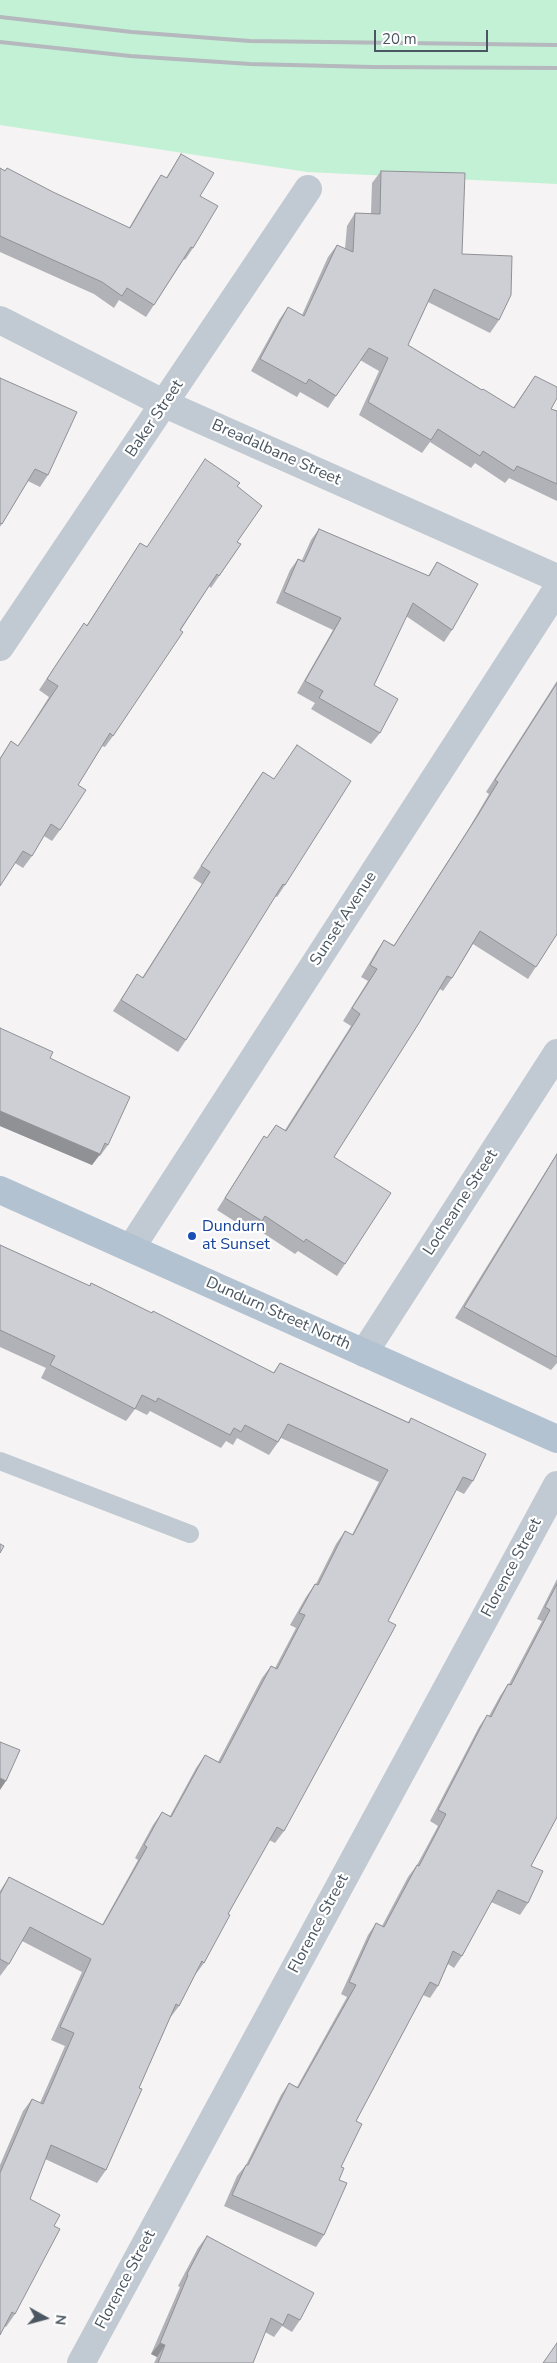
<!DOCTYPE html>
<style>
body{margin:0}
#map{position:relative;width:557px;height:2363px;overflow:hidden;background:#f5f3f3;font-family:"Nunito Sans",sans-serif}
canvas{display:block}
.north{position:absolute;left:20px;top:2293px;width:50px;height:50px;-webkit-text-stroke:4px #fff;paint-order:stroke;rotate:97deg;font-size:14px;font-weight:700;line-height:20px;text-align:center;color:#4a5661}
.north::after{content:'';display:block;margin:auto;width:18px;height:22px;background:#4a5661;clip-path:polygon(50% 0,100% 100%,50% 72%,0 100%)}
.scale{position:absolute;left:374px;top:30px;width:114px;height:22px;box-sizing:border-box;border:2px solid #4a5661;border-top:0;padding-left:6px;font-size:15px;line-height:18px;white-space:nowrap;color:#4a5661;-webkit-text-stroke:4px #fff;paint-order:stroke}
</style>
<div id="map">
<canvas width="557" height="2363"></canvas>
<div class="north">N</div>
<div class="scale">20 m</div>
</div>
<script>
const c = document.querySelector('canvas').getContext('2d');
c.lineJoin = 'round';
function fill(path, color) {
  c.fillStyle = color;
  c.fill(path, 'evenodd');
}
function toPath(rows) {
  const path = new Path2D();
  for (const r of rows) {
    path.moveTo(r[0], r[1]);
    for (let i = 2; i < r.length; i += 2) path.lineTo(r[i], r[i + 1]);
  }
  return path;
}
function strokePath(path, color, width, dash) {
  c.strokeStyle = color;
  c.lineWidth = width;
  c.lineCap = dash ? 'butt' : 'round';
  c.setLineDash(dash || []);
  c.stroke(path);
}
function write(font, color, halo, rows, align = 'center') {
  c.font = font + ' "Nunito Sans",sans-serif';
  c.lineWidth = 4.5;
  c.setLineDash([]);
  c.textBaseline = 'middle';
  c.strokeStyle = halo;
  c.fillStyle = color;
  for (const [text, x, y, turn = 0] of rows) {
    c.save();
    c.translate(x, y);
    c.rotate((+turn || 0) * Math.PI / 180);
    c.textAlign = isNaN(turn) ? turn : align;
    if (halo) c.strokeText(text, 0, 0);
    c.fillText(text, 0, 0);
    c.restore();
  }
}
fill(toPath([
 [0,0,557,0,557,184,307,172,0,125]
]), '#c3f1d5');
strokePath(toPath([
 [0,1461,190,1534]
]), '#c1cad2', 18);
strokePath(toPath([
 [0,320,165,404,557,578],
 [0,647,308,189],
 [131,1248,557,589],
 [364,1353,557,1053],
 [81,2363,557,1485]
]), '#c1cad2', 28);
strokePath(toPath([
 [0,1190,557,1439]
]), '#b3c2d1', 28);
strokePath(toPath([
 [0,17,132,32,250,41,557,45],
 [0,42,130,56,250,64,372,67,557,68]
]), '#b5b8bd', 4);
fill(toPath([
 [181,154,200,196,193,248,185,260,184,259,146,317,119,300,114,308,94,294,0,252,0,168,129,228,153,187,161,175,166,178],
 [381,171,462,254,499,320,490,333,428,302,408,345,482,390,513,408,535,376,551,409,557,411,557,501,509,478,505,483,475,463,471,468,430,442,422,453,359,415,379,371,360,360,328,408,300,392,297,397,251,371,279,320,288,307,302,315,328,257,337,245,345,249,347,226,355,213,371,214,372,183],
 [0,378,48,475,40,487,28,481,0,527],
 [237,486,237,542,241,544,211,588,209,586,113,736,105,747,102,746,78,785,60,830,52,841,44,836,32,856,23,868,15,863,0,886,0,758,11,741,18,746,49,697,39,690,84,623,87,625,140,543,146,547],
 [319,529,428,576,437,562,452,630,444,642,406,616,374,685,380,733,371,744,311,709,315,703,297,693,333,630,276,603,290,570,298,559,302,560,311,540],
 [557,681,557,934,528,979,473,944,452,978,443,991,440,989,334,1157,345,1264,337,1276,298,1251,295,1254,257,1229,253,1233,217,1210,256,1148,264,1136,267,1138,276,1125,285,1130,351,1026,343,1021,368,981,361,977,376,952,384,940,394,945,469,828,489,794,486,792],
 [297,745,285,885,277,897,275,896,186,1040,178,1052,113,1011,137,974,142,978,202,884,193,878,255,783,263,772,274,779],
 [0,1028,50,1058,108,1145,100,1156,99,1156,92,1165,0,1126],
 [557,1153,557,1363,551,1370,455,1318],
 [0,1245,89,1286,91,1283,273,1373,280,1363,408,1422,411,1418,473,1481,464,1494,456,1490,388,1621,284,1831,275,1843,269,1840,228,1914,204,1963,195,1975,179,2006,170,2018,139,2088,106,2170,97,2183,45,2159,30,2199,54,2226,15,2314,6,2327,4,2326,0,2335,0,2165,23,2111,32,2099,40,2103,65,2046,51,2040,82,1972,22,1941,9,1964,0,1976,0,1891,9,1877,102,1925,138,1860,135,1858,153,1825,162,1812,170,1816,196,1768,205,1755,218,1762,262,1678,271,1666,275,1668,296,1628,290,1625,306,1597,315,1584,316,1584,336,1544,345,1531,352,1535,379,1482,281,1438,269,1455,237,1438,233,1445,226,1441,221,1448,150,1411,147,1415,135,1409,126,1421,41,1378,46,1368,0,1347],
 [557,1579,557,1817,531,1866,528,1903,520,1915,491,1902,462,1956,454,1968,448,1964,438,1986,430,1998,423,1995,356,2121,341,2167,339,2180,324,2235,316,2247,224,2206,237,2176,246,2165,281,2095,289,2083,297,2087,347,1997,341,1994,368,1935,376,1923,382,1926,408,1877,417,1865,438,1826,430,1821,479,1727,487,1715,489,1716,500,1696,508,1684,509,1684,542,1621,537,1619],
 [207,2236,300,2320,292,2332,282,2326,274,2337,265,2332,253,2363,154,2363,157,2357,151,2354,180,2287,178,2286,198,2248]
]), '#b0b2b7');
fill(toPath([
 [0,1111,100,1154,92,1165,0,1126],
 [0,1778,6,1781,0,1790],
 [160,2343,165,2345,157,2357,151,2354]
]), '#909195');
const building = toPath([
 [181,154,214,173,200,196,218,206,193,248,191,247,154,305,127,288,122,296,102,282,0,236,0,168,5,171,7,168,53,192,130,228,161,175,167,178,181,154],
 [381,171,465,173,462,254,512,256,511,295,499,320,434,289,408,345,482,390,483,389,514,408,535,376,557,387,557,398,551,409,557,411,557,484,517,466,514,471,483,451,480,456,438,429,431,440,368,402,388,358,369,348,336,396,309,379,306,384,260,359,288,307,304,316,337,245,353,252,355,213,380,214,381,171],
 [0,378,77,412,48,475,35,469,2,524,0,523,0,378],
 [205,459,240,483,237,486,262,506,237,542,241,544,219,576,217,574,180,630,183,632,113,736,110,733,78,785,86,790,60,830,51,824,32,856,23,851,0,886,0,759,11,741,18,746,58,686,47,679,56,665,84,623,87,626,140,543,147,547,205,459],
 [319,529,429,576,437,562,478,584,452,630,413,603,374,685,398,699,380,733,319,698,323,691,305,681,341,618,284,592,298,559,304,562,319,529],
 [557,683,557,934,536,967,480,931,452,978,447,976,419,1023,334,1157,391,1193,345,1264,306,1239,304,1242,265,1216,262,1221,225,1198,264,1136,267,1138,276,1125,286,1131,360,1014,352,1008,377,969,370,965,384,940,394,946,478,815,498,782,495,780,557,683],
 [297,745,351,781,285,885,283,884,186,1040,121,1000,137,974,143,978,210,872,201,866,263,772,274,779,297,745],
 [0,1028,53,1052,50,1058,130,1097,108,1145,105,1143,100,1154,0,1111,0,1028],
 [557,1154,557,1357,464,1307,557,1154],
 [0,1245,90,1286,91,1283,152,1313,153,1311,274,1373,280,1363,409,1423,411,1418,486,1454,473,1481,463,1477,388,1621,396,1625,284,1831,277,1827,228,1914,230,1915,204,1963,202,1961,179,2006,176,2004,139,2088,142,2089,106,2170,51,2145,30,2199,60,2215,54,2226,60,2229,15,2314,12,2312,0,2335,0,2173,32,2099,43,2104,74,2033,60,2027,91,1959,30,1927,9,1964,0,1959,0,1894,9,1877,103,1925,147,1847,144,1845,162,1812,171,1817,205,1755,220,1763,271,1666,277,1669,305,1615,299,1613,315,1584,318,1585,345,1531,353,1535,388,1470,288,1424,278,1442,245,1425,241,1432,234,1428,230,1435,158,1398,156,1402,142,1395,135,1409,50,1365,55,1356,0,1330,0,1245],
 [0,1544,4,1546,0,1553,0,1544],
 [557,1584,557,1817,531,1866,543,1871,528,1903,498,1890,462,1956,453,1951,438,1986,430,1982,356,2121,362,2124,341,2167,344,2168,339,2180,347,2183,324,2235,232,2195,246,2165,248,2165,289,2083,298,2088,356,1985,349,1982,376,1923,384,1927,417,1865,419,1866,446,1814,438,1810,487,1715,491,1717,508,1684,511,1685,550,1610,545,1607,557,1584],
 [0,1742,20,1750,6,1781,0,1778,0,1742],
 [207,2236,314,2293,300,2320,288,2314,283,2325,271,2318,253,2363,158,2363,165,2345,160,2343,188,2275,187,2274,207,2236],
 [557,2343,557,2363,543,2363,557,2343]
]);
fill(building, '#cdcfd5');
strokePath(building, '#909195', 1);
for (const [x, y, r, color] of [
 [192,1236,5,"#1a4fb4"]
]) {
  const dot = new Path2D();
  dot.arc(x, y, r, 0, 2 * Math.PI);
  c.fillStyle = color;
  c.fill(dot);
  strokePath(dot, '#fff', 2);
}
write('16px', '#4a5661', '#fff', [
 ["Baker Street",155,419,-56],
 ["Breadalbane Street",276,453,24],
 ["Sunset Avenue",344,919,-57],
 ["Lochearne Street",461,1203,-57],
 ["Dundurn Street North",278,1314,24],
 ["Florence Street",512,1568,-62],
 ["Florence Street",319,1924,-62],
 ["Florence Street",126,2280,-62]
]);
write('16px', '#164399', '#fff', [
 ["Dundurn",202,1227],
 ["at Sunset",202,1245]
], 'left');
</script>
